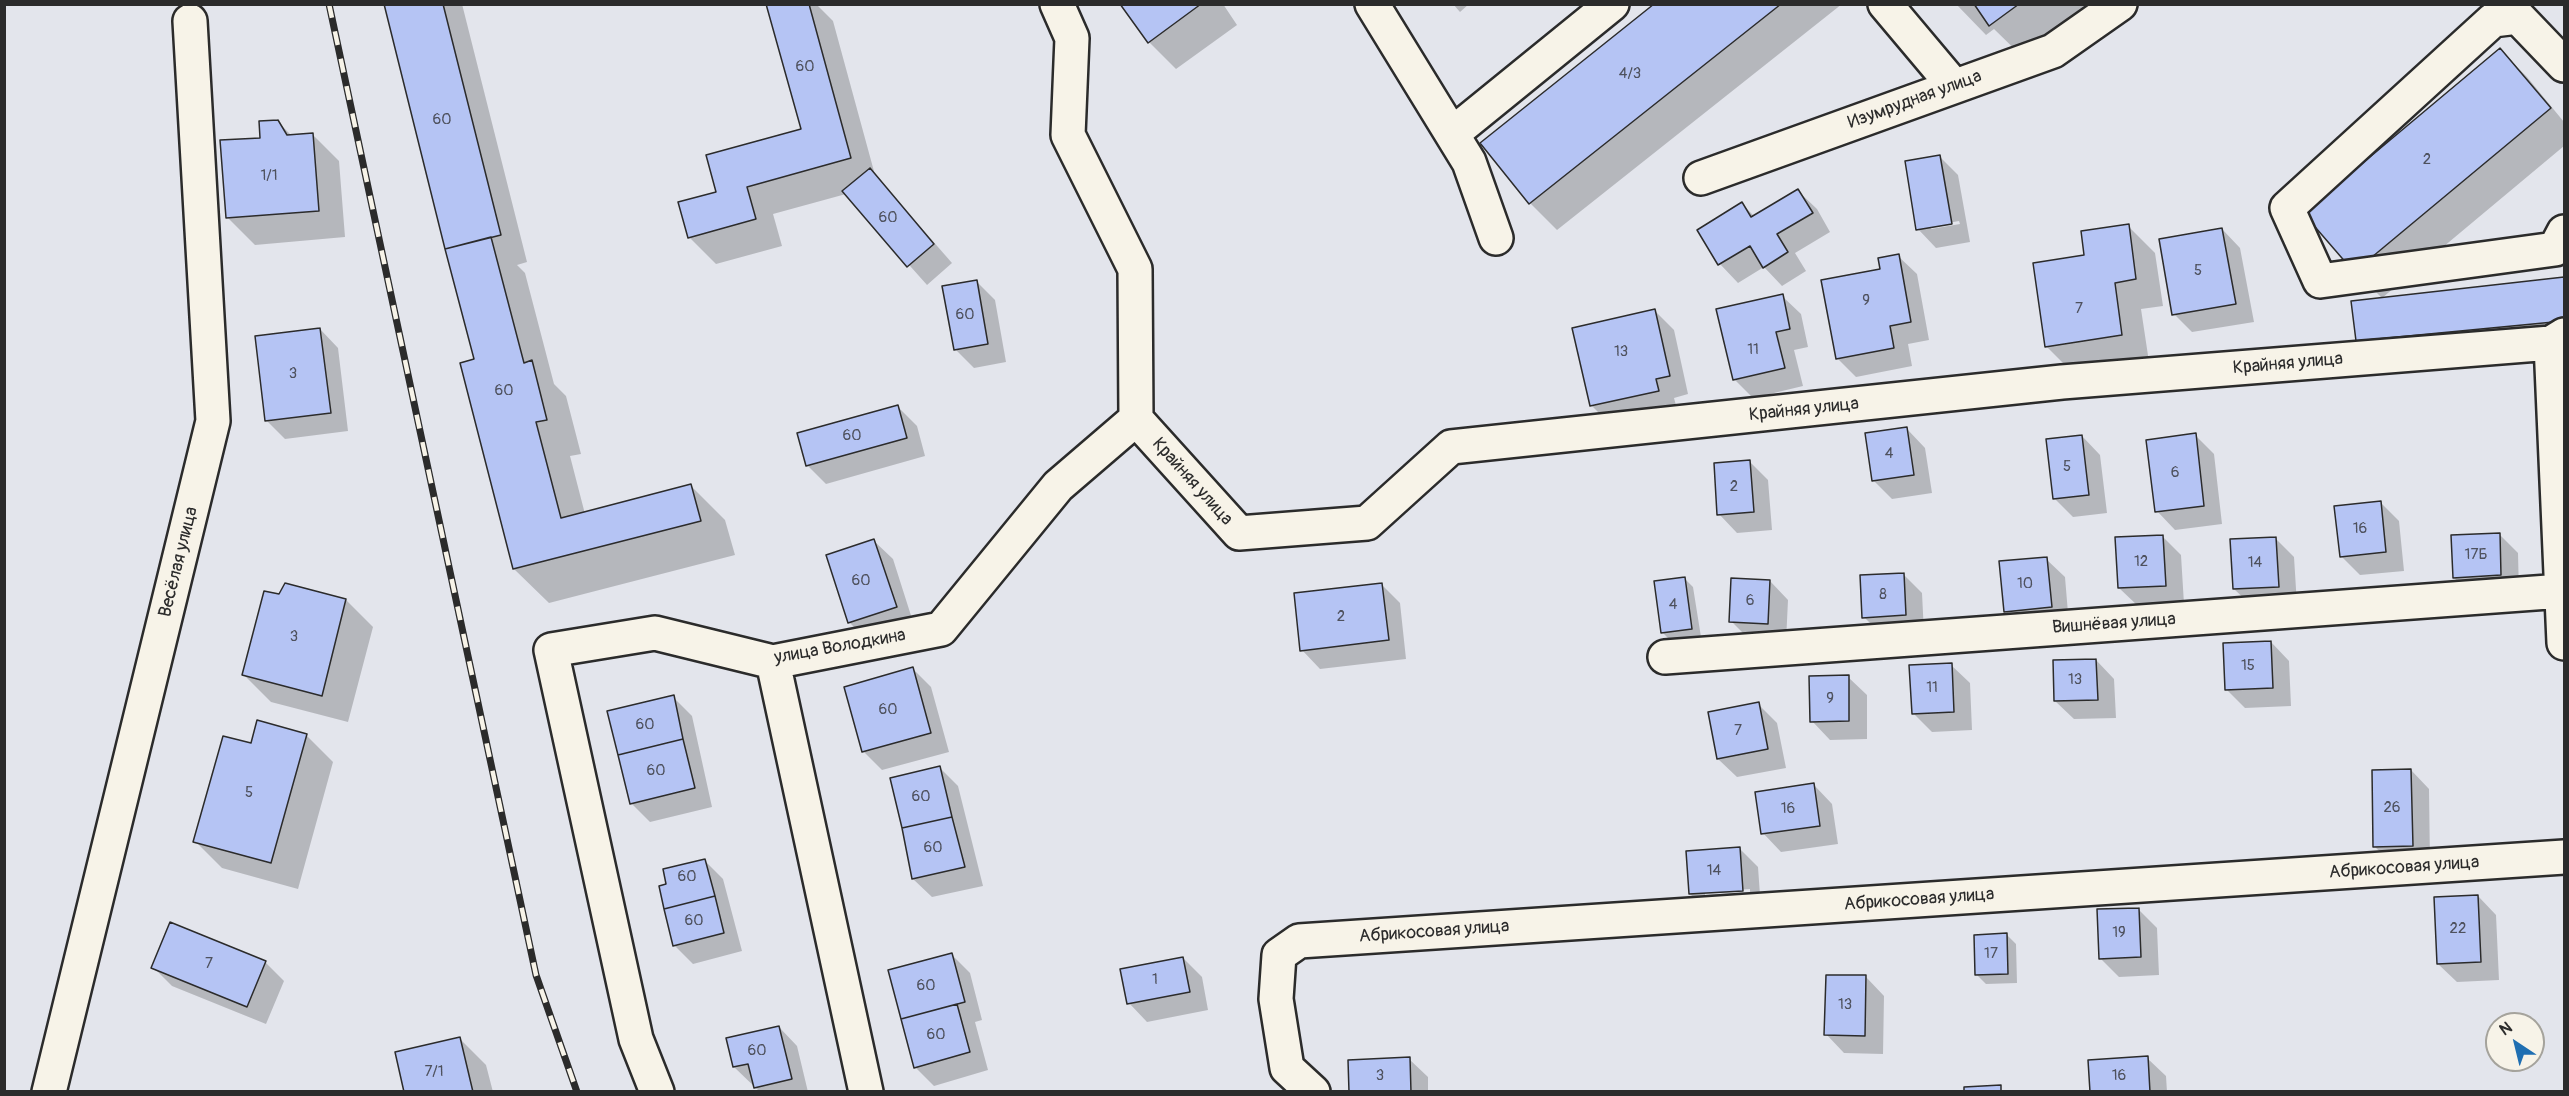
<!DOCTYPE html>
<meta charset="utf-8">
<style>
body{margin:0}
#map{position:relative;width:2569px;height:1096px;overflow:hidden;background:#e3e5ec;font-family:Pangolin,sans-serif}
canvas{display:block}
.frame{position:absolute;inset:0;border:6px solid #2b2b2b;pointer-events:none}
.north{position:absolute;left:2485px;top:1012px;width:60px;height:60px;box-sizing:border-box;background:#f7f3e8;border:2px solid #a5a39c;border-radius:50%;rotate:325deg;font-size:16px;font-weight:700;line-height:24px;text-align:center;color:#2b2b2b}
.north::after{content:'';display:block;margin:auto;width:21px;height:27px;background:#1f6fb2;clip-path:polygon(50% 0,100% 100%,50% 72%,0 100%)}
</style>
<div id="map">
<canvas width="2569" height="1096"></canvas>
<div class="frame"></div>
<div class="north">N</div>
</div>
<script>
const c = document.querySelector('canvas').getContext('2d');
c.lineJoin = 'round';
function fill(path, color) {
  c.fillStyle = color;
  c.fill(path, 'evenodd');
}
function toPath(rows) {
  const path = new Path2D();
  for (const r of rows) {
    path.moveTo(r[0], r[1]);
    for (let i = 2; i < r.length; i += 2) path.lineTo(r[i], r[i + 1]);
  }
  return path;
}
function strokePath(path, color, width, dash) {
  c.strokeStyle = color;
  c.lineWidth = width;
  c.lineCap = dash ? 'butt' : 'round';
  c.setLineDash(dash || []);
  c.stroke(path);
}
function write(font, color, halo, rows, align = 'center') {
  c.font = font + ' Pangolin,sans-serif';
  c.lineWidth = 4.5;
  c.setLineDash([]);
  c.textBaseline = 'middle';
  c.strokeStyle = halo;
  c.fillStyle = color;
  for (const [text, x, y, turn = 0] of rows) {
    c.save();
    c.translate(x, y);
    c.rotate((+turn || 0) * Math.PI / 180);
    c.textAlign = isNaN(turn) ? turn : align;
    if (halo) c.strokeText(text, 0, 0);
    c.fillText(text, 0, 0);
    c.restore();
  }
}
fill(toPath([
 [385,4,462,4,527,262,517,265,525,273,554,384,566,396,581,454,570,456,585,514,691,486,725,520,735,555,549,603,514,569,476,360],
 [768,4,816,4,833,21,875,175,952,263,927,285,846,194,773,214,782,246,716,264,689,237,718,194,803,130],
 [1122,4,1223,4,1237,25,1176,69,1149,42],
 [1453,4,1469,4,1460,12],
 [1657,4,1842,4,1557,230,1530,203],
 [1956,4,2098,4,2036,70,1994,29,1986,35],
 [2500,50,2527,77,2564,122,2564,146,2382,298,2355,271],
 [277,121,292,136,312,134,339,161,345,237,255,245,228,218,261,139],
 [1940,157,1958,175,1970,242,1936,248,1918,229],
 [1959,221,1960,224,1931,229,1931,226],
 [1798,191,1817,209,1830,232,1795,253,1806,271,1782,286,1764,267,1738,283,1720,264,1699,230,1742,204,1755,217],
 [2128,226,2155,253,2163,306,2141,309,2149,362,2073,373,2046,346,2086,256],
 [2222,229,2240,248,2254,322,2192,332,2174,314],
 [1898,256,1917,274,1929,340,1908,344,1912,366,1856,377,1837,358,1882,270],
 [2564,279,2564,350,2385,368,2358,341,2352,303],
 [976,281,995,300,1006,362,974,368,956,350,944,287],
 [1782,296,1801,314,1808,347,1794,350,1803,386,1753,398,1734,379],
 [1655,311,1674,330,1688,394,1674,398,1677,409,1610,424,1591,405],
 [320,329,338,348,348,431,285,439,266,420],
 [898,407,917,426,925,456,826,484,807,465],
 [1907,429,1925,448,1932,493,1892,499,1873,480],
 [2195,435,2214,454,2222,524,2175,530,2157,511],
 [2082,436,2100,455,2107,513,2073,517,2054,498],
 [1750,462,1768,480,1772,530,1737,533,1719,514],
 [2380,502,2399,521,2404,571,2360,575,2342,557],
 [2499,534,2518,553,2519,594,2473,596,2454,578],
 [2163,537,2181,555,2184,604,2138,606,2119,588],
 [2276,539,2294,557,2297,605,2253,607,2234,589],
 [874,541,893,559,914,625,868,641,849,622],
 [2046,559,2065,577,2069,625,2024,629,2005,611],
 [1903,574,1922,593,1924,633,1883,636,1864,617],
 [1684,578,1693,587,1701,637,1672,642,1663,633],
 [1770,581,1788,600,1786,642,1750,640,1731,621],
 [1381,584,1400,603,1406,659,1320,669,1302,650],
 [346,600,373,627,348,722,271,702,244,675],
 [2271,642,2289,661,2291,706,2245,708,2227,690],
 [2096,660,2114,679,2116,718,2074,719,2055,701],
 [1951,665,1970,683,1972,730,1932,732,1913,713],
 [913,669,931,687,949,752,882,770,864,752,846,688],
 [1848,677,1867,695,1867,739,1830,740,1812,721],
 [673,697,692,716,712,807,650,822,631,803],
 [1758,704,1777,723,1786,768,1737,777,1718,759],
 [306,735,333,762,298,889,222,868,195,841],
 [940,768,958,786,983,886,932,897,913,879],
 [2411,770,2429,789,2430,864,2394,865,2375,847],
 [1814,785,1832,804,1838,844,1781,852,1763,833],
 [1740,849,1758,867,1761,909,1709,912,1690,894],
 [1750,889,1750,892,1705,895,1705,892],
 [705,861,723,879,742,951,693,964,674,945],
 [2478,896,2496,915,2499,980,2457,982,2438,964],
 [2138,909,2157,928,2159,975,2119,977,2101,959],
 [2007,935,2016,944,2017,983,1986,984,1977,975],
 [951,954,970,973,982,1020,975,1022,988,1070,934,1086,915,1067],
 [1183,958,1202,977,1208,1010,1147,1022,1129,1003],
 [265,962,284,981,266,1024,172,986,153,967],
 [1866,977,1884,996,1883,1054,1844,1053,1826,1034],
 [779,1027,797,1046,808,1092,760,1092,734,1067],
 [459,1038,486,1065,493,1092,405,1092],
 [2147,1058,2166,1076,2167,1092,2092,1092],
 [1409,1059,1428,1077,1428,1092,1350,1092]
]), '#0003');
const building = toPath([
 [384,4,443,4,501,235,445,249,384,4],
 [766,4,809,4,851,158,747,187,756,219,688,238,678,202,716,192,706,155,801,129,766,4],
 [1120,4,1201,4,1148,43,1120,4],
 [1654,4,1781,4,1529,204,1480,143,1654,4],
 [1974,4,2019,4,1989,26,1974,4],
 [2500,48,2551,108,2354,272,2303,213,2500,48],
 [278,120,287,135,313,133,319,211,226,218,220,140,260,138,259,121,278,120],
 [1940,155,1952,224,1916,230,1905,161,1940,155],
 [870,168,934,244,907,267,842,191,870,168],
 [1798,189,1813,213,1777,234,1788,252,1763,268,1750,246,1718,265,1697,230,1742,202,1751,217,1798,189],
 [2129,224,2136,279,2115,283,2122,335,2045,347,2033,263,2084,255,2081,231,2129,224],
 [2222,228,2236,304,2172,315,2159,239,2222,228],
 [491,237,524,363,532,360,547,420,536,422,561,518,691,484,701,521,513,569,460,363,474,359,445,249,491,237],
 [1899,254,1911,322,1890,326,1894,348,1836,359,1821,280,1880,269,1878,258,1899,254],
 [2564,277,2564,321,2356,341,2351,301,2564,277],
 [977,280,988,344,954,350,942,286,977,280],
 [1783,294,1790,329,1776,332,1785,368,1733,380,1716,309,1783,294],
 [1655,309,1670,376,1656,379,1659,391,1590,406,1572,328,1655,309],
 [320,328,331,413,265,421,255,336,320,328],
 [898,405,907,438,806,466,797,433,898,405],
 [1907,427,1914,475,1872,481,1865,433,1907,427],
 [2196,433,2204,506,2155,512,2146,440,2196,433],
 [2082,435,2089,495,2053,499,2046,439,2082,435],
 [1750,460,1754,512,1717,515,1714,463,1750,460],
 [2381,501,2386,552,2340,557,2334,506,2381,501],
 [2500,533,2501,575,2453,578,2451,535,2500,533],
 [2163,535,2166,586,2118,588,2115,537,2163,535],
 [2276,537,2279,587,2233,589,2230,539,2276,537],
 [874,539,897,607,848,623,826,555,874,539],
 [2047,557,2052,607,2004,612,1999,561,2047,557],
 [1904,573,1906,615,1862,618,1860,575,1904,573],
 [1685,577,1692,629,1661,633,1654,581,1685,577],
 [1731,578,1770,580,1768,624,1729,622,1731,578],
 [285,583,346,599,322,696,242,675,264,591,279,594,285,583],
 [1382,583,1389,640,1300,651,1294,593,1382,583],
 [2271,641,2273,688,2225,690,2223,643,2271,641],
 [2096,659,2098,700,2054,701,2053,660,2096,659],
 [1952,663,1954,712,1912,714,1909,665,1952,663],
 [913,667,931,733,862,752,844,687,913,667],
 [1849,675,1849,721,1810,722,1809,676,1849,675],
 [674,695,683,739,618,755,607,711,674,695],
 [1759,702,1768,749,1717,759,1708,712,1759,702],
 [257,720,307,734,271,863,193,842,223,736,251,743,257,720],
 [683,739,695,788,630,804,618,755,683,739],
 [940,766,952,817,902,828,890,778,940,766],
 [2411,769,2413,846,2373,847,2372,770,2411,769],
 [1814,783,1820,826,1761,834,1755,792,1814,783],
 [952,817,965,867,912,879,902,828,952,817],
 [1740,847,1743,891,1689,894,1686,851,1740,847],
 [705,859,715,896,664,909,659,886,666,884,663,869,705,859],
 [2478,895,2481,962,2437,964,2434,897,2478,895],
 [715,896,724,933,673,946,664,909,715,896],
 [2139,908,2141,957,2099,959,2097,909,2139,908],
 [170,922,266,961,247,1007,151,968,170,922],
 [2007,933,2008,974,1975,975,1974,935,2007,933],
 [952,953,965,1002,901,1019,888,970,952,953],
 [1183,957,1190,992,1127,1004,1120,969,1183,957],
 [1826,975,1866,975,1865,1036,1824,1035,1826,975],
 [957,1004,970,1052,914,1068,901,1019,957,1004],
 [779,1026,792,1079,754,1088,748,1064,733,1067,726,1038,779,1026],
 [460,1037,473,1092,404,1092,395,1052,460,1037],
 [2148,1056,2150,1092,2090,1092,2088,1060,2148,1056],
 [1410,1057,1411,1092,1349,1092,1348,1060,1410,1057],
 [2001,1085,2001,1092,1964,1092,1964,1087,2001,1085]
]);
fill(building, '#b5c4f4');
strokePath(building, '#2b2b2b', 1.5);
const minor = toPath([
 [1057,4,1072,38,1068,135,1135,269,1136,419],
 [1372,4,1469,162,1496,238],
 [1885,4,1954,86],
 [2564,65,2518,17,2493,20,2287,208,2320,281,2555,249,2564,232],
 [1452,134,1612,4],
 [1701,178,2053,51,2120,4],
 [2551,343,2564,643],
 [1136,419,1239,533,1367,523,1451,447,2062,382,2551,343,2564,335],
 [1665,657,2562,591],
 [773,662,866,1092],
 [49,1092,213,421,190,21],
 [657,1092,636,1039,551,650,655,633,773,662,941,629,1058,486,1136,419],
 [1313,1092,1287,1068,1276,999,1279,955,1299,941,2564,857]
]);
strokePath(minor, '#2b2b2b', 38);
strokePath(minor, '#f7f3e8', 33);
const rail = toPath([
 [329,4,536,975,577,1092]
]);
strokePath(rail, '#2b2b2b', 7);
strokePath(rail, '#f7f3e8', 4.5, [14]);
write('15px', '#4e515d', null, [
 ["60",805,67],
 ["4/3",1630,74],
 ["60",442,120],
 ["2",2427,160],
 ["1/1",269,176],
 ["60",888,218],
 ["5",2198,271],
 ["9",1866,301],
 ["7",2079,309],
 ["60",965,315],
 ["11",1753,350],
 ["13",1621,352],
 ["3",293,374],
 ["60",504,391],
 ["60",852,436],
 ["4",1889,454],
 ["5",2067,467],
 ["6",2175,473],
 ["2",1734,487],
 ["16",2360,529],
 ["17Б",2476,555],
 ["12",2141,562],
 ["14",2255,563],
 ["60",861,581],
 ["10",2025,584],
 ["8",1883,595],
 ["6",1750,601],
 ["4",1673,605],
 ["2",1341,617],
 ["3",294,637],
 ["15",2248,666],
 ["13",2075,680],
 ["11",1932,688],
 ["9",1830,699],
 ["60",888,710],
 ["60",645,725],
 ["7",1738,731],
 ["60",656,771],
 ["5",249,793],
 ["60",921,797],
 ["26",2392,808],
 ["16",1788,809],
 ["60",933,848],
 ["14",1714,871],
 ["60",687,877],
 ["60",694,921],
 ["22",2458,929],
 ["19",2119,933],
 ["17",1991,954],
 ["7",209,964],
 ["1",1155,980],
 ["60",926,986],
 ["13",1845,1005],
 ["60",936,1035],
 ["60",757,1051],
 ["7/1",434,1072],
 ["3",1380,1076],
 ["16",2119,1076]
]);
write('18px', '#2b2b2b', '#f7f3e8', [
 ["Изумрудная улица",1915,100,-20],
 ["Крайняя улица",2288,364,-5],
 ["Крайняя улица",1804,410,-6],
 ["Крайняя улица",1192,482,48],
 ["Весёлая улица",179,562,-76],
 ["Вишнёвая улица",2114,624,-4],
 ["улица Володкина",840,647,-10],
 ["Абрикосовая улица",2404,868,-4],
 ["Абрикосовая улица",1919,900,-4],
 ["Абрикосовая улица",1434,932,-4]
]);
</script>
